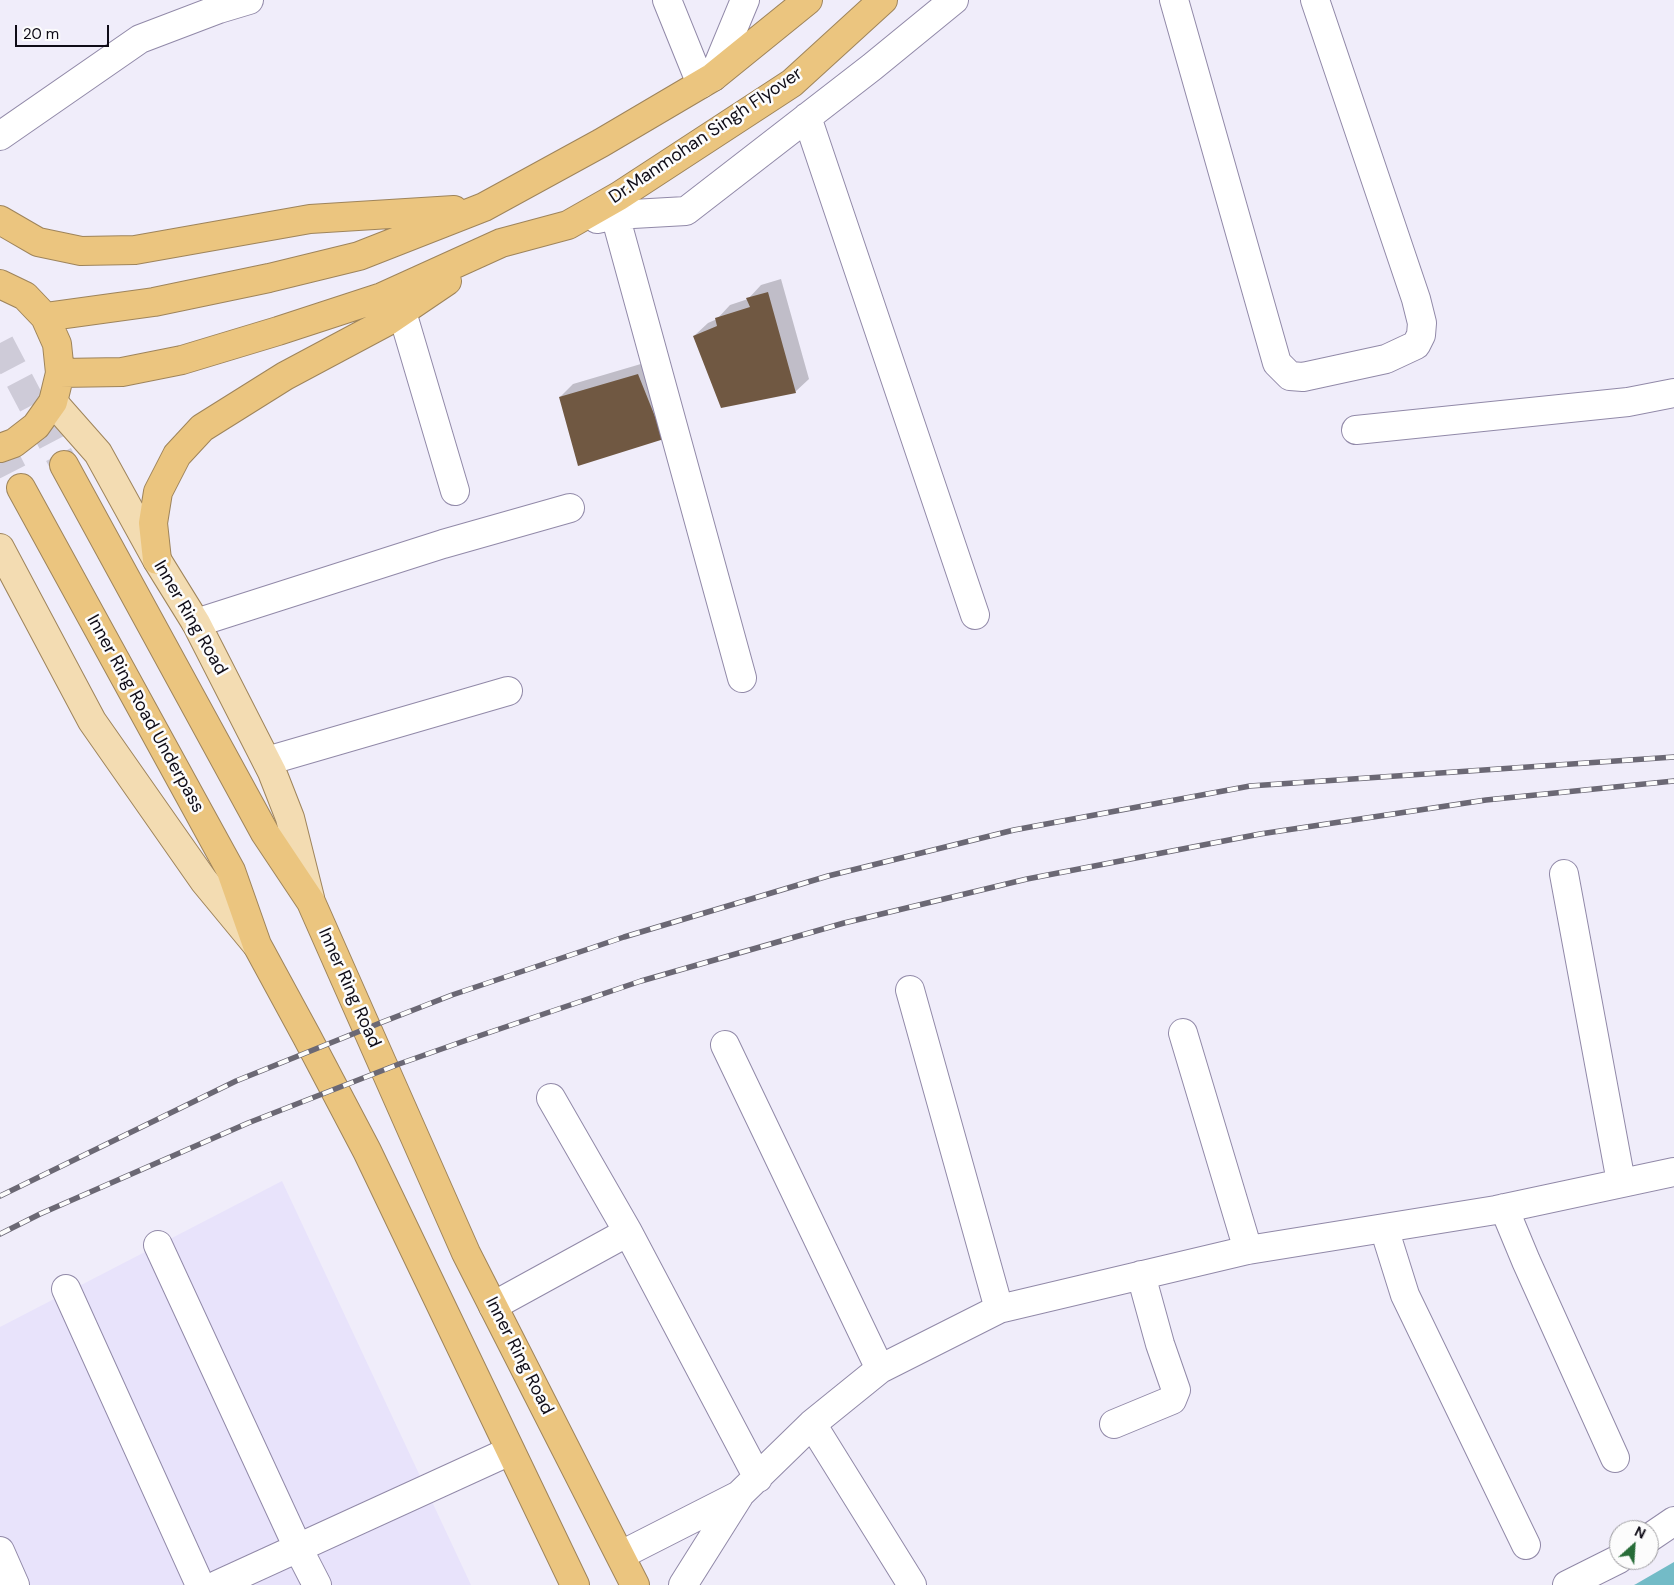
<!DOCTYPE html>
<style>
body{margin:0}
#map{position:relative;width:1674px;height:1585px;overflow:hidden;background:#f0edfa;font-family:"DM Sans",sans-serif}
canvas{display:block}
.north{position:absolute;left:1609px;top:1520px;width:50px;height:50px;box-sizing:border-box;background:#fcfcfc;border:1px solid #9d9ca0;border-radius:50%;rotate:26deg;font-size:14px;font-weight:700;line-height:20px;text-align:center;color:#0f0c17}
.north::after{content:'';display:block;margin:auto;width:18px;height:22px;background:#276c38;clip-path:polygon(50% 0,100% 100%,50% 72%,0 100%)}
.scale{position:absolute;left:15px;top:25px;width:94px;height:22px;box-sizing:border-box;border:2px solid #0f0c17;border-top:0;padding-left:6px;font-size:15px;line-height:18px;white-space:nowrap;color:#0f0c17;-webkit-text-stroke:4px #fcfcfc;paint-order:stroke}
</style>
<div id="map">
<canvas width="1674" height="1585"></canvas>
<div class="north">N</div>
<div class="scale">20 m</div>
</div>
<script>
const c = document.querySelector('canvas').getContext('2d');
c.lineJoin = 'round';
function fill(path, color) {
  c.fillStyle = color;
  c.fill(path, 'evenodd');
}
function toPath(rows) {
  const path = new Path2D();
  for (const r of rows) {
    path.moveTo(r[0], r[1]);
    for (let i = 2; i < r.length; i += 2) path.lineTo(r[i], r[i + 1]);
  }
  return path;
}
function strokePath(path, color, width, dash) {
  c.strokeStyle = color;
  c.lineWidth = width;
  c.lineCap = dash ? 'butt' : 'round';
  c.setLineDash(dash || []);
  c.stroke(path);
}
function write(font, color, halo, rows, align = 'center') {
  c.font = font + ' "DM Sans",sans-serif';
  c.lineWidth = 5;
  c.setLineDash([]);
  c.textBaseline = 'middle';
  c.strokeStyle = halo;
  c.fillStyle = color;
  for (const [text, x, y, turn = 0] of rows) {
    c.save();
    c.translate(x, y);
    c.rotate((+turn || 0) * Math.PI / 180);
    c.textAlign = isNaN(turn) ? turn : align;
    if (halo) c.strokeText(text, 0, 0);
    c.fillText(text, 0, 0);
    c.restore();
  }
}
fill(toPath([
 [282,1181,471,1585,0,1585,0,1327]
]), '#e8e3fb');
fill(toPath([
 [1674,1562,1674,1585,1634,1585,1636,1584]
]), '#73bbc7');
fill(toPath([
 [781,279,809,379,795,392,694,336,708,323,717,319,730,305,748,299,761,285],
 [651,361,663,438,560,397,573,384]
]), '#0003');
fill(toPath([
 [768,292,796,393,721,408,693,336,717,326,715,318,750,307,746,298],
 [638,374,664,439,578,466,559,397]
]), '#705842');
strokePath(toPath([
 [0,343,64,465],
 [0,447,21,488]
]), '#cecbd8', 28, [28, 14]);
const minor = toPath([
 [667,0,701,84],
 [1174,0,1277,363,1290,376,1303,377,1386,359,1416,345,1421,335,1422,323,1416,299,1315,0],
 [713,77,745,0],
 [807,117,975,615],
 [0,136,140,39,219,9,249,0],
 [615,215,742,678],
 [597,219,615,215,686,211,872,67,954,0],
 [402,312,455,491],
 [1356,430,1628,402,1674,393],
 [196,623,443,544,570,508],
 [267,761,508,691],
 [1564,874,1621,1182],
 [910,990,999,1309],
 [1183,1033,1248,1250],
 [725,1045,880,1369],
 [551,1098,628,1232,758,1478],
 [1504,1208,1526,1261,1615,1458],
 [1384,1228,1405,1295,1526,1545],
 [158,1245,298,1548,317,1585],
 [66,1289,200,1585],
 [493,1306,628,1232],
 [812,1424,912,1585],
 [1114,1424,1172,1400,1176,1390,1160,1344,1141,1275],
 [1649,1538,1674,1521],
 [0,1551,15,1585],
 [621,1555,739,1495,812,1424,880,1369,999,1309,1248,1250,1496,1210,1674,1172],
 [217,1585,510,1451],
 [683,1585,739,1496],
 [1567,1585,1619,1559]
]);
const major = toPath([
 [53,402,98,453,157,560,196,623,272,772,290,818,310,898],
 [0,548,92,721,204,881,256,944]
]);
const highway = toPath([
 [0,220,38,242,81,251,135,250,310,219,454,210],
 [0,284,25,296,45,317,57,344,60,373,53,402,36,426,14,443,0,448],
 [45,317,154,302,269,278,359,256,484,207,601,143,713,77,808,0],
 [60,373,122,372,182,360,278,331,382,297,501,243,568,225,619,196,792,83,883,0],
 [64,465,265,833,311,902,466,1253,635,1585],
 [21,488,231,871,257,945,307,1037,367,1151,575,1585],
 [157,560,153,523,158,492,177,455,202,428,285,376,388,321,447,281]
]);
strokePath(minor, '#9189a8', 30);
strokePath(major, '#9e845b', 30);
strokePath(highway, '#9e845b', 30);
strokePath(minor, '#fff', 28);
strokePath(major, '#f3dcb2', 28);
strokePath(highway, '#ebc57f', 28);
const rail = toPath([
 [0,1196,236,1081,380,1023,452,995,624,937,828,876,1014,830,1250,786,1674,757],
 [0,1234,40,1214,248,1123,399,1064,467,1040,641,981,844,923,1027,879,1260,834,1486,800,1674,781]
]);
strokePath(rail, '#6b6874', 5.5);
strokePath(rail, '#fcfcfc', 4, [11]);
write('18px', '#0f0c17', '#fcfcfc', [
 ["Dr.Manmohan Singh Flyover",706,136,-34],
 ["Inner Ring Road",190,618,60],
 ["Inner Ring Road Underpass",145,714,61],
 ["Inner Ring Road",349,988,66],
 ["Inner Ring Road",519,1356,63]
]);
</script>
